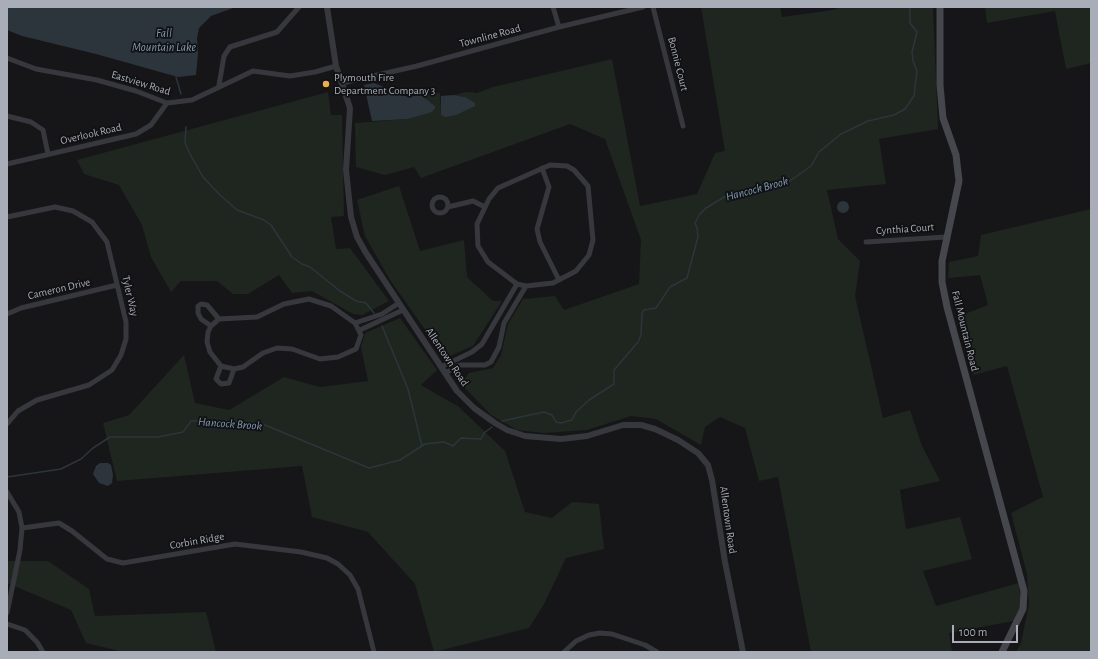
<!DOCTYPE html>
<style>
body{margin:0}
#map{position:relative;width:1098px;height:659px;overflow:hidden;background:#161618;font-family:"Alegreya Sans",sans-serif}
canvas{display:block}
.frame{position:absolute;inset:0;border:8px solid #a8adb8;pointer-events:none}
.scale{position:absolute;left:952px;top:625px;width:66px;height:18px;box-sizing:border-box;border:2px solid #a8adb8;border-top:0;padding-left:5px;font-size:12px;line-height:14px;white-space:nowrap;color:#a8adb8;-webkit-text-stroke:3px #111113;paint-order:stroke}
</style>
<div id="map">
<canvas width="1098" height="659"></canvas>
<div class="frame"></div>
<div class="scale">100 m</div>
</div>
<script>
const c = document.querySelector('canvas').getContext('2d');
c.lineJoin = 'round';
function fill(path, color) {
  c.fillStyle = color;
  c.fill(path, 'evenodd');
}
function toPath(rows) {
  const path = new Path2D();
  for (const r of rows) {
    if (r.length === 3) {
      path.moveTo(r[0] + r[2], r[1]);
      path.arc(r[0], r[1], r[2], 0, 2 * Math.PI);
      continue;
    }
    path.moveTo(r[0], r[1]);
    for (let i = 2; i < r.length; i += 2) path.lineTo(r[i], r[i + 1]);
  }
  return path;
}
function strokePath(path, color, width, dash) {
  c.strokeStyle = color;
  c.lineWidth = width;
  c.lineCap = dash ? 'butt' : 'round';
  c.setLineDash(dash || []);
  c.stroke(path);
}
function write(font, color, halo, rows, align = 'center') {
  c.font = font + ' "Alegreya Sans",sans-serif';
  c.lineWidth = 3.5;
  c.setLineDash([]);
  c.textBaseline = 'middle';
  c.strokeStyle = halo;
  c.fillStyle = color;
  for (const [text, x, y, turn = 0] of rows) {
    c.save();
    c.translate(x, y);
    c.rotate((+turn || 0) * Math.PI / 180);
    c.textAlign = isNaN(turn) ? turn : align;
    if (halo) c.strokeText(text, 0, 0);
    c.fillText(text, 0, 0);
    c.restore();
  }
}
fill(toPath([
 [701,7,780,7,782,17,833,10,842,7,933,7,938,129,879,139,886,184,827,190,838,239,860,261,855,296,883,418,910,410,922,446,940,481,900,490,906,529,960,517,972,559,923,571,936,606,1019,583,1021,607,1014,621,949,633,952,652,811,652,778,477,759,481,745,428,720,417,705,427,701,445,656,419,631,416,587,430,543,433,517,430,491,415,465,388,464,380,469,373,493,368,501,355,508,324,523,299,555,296,564,310,639,284,641,240,605,139,570,124,421,178,414,167,385,175,356,167,355,123,408,119,435,106,421,95,440,93,441,115,465,97,454,95,466,92,477,93,493,87,612,59,640,206,697,194,715,153,725,151],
 [985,7,1091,7,1091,63,1066,69,1055,11,987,23],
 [328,92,331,115,342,115,344,216,331,217,336,249,350,248,389,301,362,315,353,314,312,291,292,293,279,275,248,294,233,294,217,281,181,281,171,292,151,257,142,225,119,185,84,174,77,160],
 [399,186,420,251,464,240,467,277,493,301,502,301,473,346,445,358,390,280,365,236,357,200],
 [1091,209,1091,652,1016,652,1021,643,1029,605,1027,574,1011,513,1043,497,1007,366,973,375,957,317,988,305,980,275,948,278,949,262,978,256,981,235],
 [400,318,437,370,421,385,459,407,505,451,525,512,552,518,572,502,599,504,604,549,566,558,544,604,529,628,434,652,415,584,368,532,312,517,302,466,117,481,103,423,129,415,184,355,195,403,229,410,284,377,320,387,368,381,361,347,365,333],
 [7,561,48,561,89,589,95,616,206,612,216,652,124,652,86,643,71,610,7,583]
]), '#1e261f');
fill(toPath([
 [7,7,236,7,211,16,199,28,197,38,198,54,196,75,178,77,96,54,22,36,7,30],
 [374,83,408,97,421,95,435,106,435,108,432,112,408,119,372,121,364,85],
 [454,95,465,97,475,103,475,106,456,115,445,117,441,115,441,96],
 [843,207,6],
 [100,463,108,463,111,465,113,475,112,483,108,486,99,483,93,474,96,466]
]), '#2c353c');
strokePath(toPath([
 [176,77,181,94],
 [186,127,185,143,190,154,203,177,219,194,237,210,264,220,271,225,292,257,302,264,310,267,340,291,356,301,366,303,374,313],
 [382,326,408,389,422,446],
 [502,421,544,412,552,415,556,422,561,423,572,420,576,412,589,400,614,384,614,370,638,342,641,335,642,313,644,310,656,308,670,287,687,278,698,237,697,228,695,223,699,215,706,208,726,196,756,190,763,185,768,184,772,187,787,183,811,166,819,152,841,134,868,121,894,115,905,109,914,96,917,71,913,61,912,52,917,32,910,23,910,7],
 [7,477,61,469,81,459,93,448,110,437,158,437,183,432,191,421,231,421,260,423,369,468,400,460,425,444,444,442,453,446,461,438,481,439,484,433,492,427]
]), '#2c353c', 1.5);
strokePath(toPath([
 [553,7,559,27],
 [653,7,683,126],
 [7,58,36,69,97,80,136,91,167,103,192,100,253,71,290,76,315,72,336,66],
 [342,83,417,66,559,27,643,7],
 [219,85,224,56,230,47,277,32,299,7],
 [7,116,31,122,43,130,48,154],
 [7,164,136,134,151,125,167,103],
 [550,165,567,166,574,170,588,186,593,240,589,255,576,271,553,283,526,286,517,284,488,262,478,246,477,224,489,199,498,188,550,165],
 [542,168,549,187,537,229,540,242,559,280],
 [440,205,8],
 [448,207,473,201,485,207],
 [7,217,55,207,73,211,92,222,107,242,126,322,126,339,121,355,112,370,89,385,37,400,18,411,7,424],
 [866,242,946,237],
 [309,299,331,306,355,323,361,335,356,349,338,357,320,359,292,349,277,348,263,353,243,367,234,369,221,366,210,352,207,342,208,332,211,326,219,319,257,317,284,304,309,299],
 [7,314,21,308,117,285],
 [355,323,382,314,399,303],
 [211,326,201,319,198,313,198,306,201,304,207,305,219,319],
 [360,330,403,310],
 [221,366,216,379,221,384,229,383,234,369],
 [441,367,472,352,482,344,517,284],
 [445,373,460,365,485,365,491,362,499,347,504,323,526,286],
 [7,492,19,512,22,528,20,550,7,613],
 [22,528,59,523,72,531,107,559,123,563,235,544,301,552,327,558,338,564,350,575,358,589,374,652],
 [7,624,25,630,37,642,43,652],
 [564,652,576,641,589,635,600,633,612,634,645,645,657,652]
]), '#37383d', 5);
strokePath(toPath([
 [327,7,336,66,350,108,346,170,351,217,357,237,366,253,457,391,474,408,495,423,507,430,525,436,561,439,587,436,623,425,641,425,655,429,678,440,698,453,708,465,712,480,725,562,743,652]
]), '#37383d', 6);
strokePath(toPath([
 [940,7,940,85,943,118,956,155,959,181,942,261,942,282,947,307,1024,591,1023,609,1002,652]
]), '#45474d', 7);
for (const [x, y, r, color] of [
 [326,84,4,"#f2b134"]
]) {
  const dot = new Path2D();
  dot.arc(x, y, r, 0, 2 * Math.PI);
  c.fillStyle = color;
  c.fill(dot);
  strokePath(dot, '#111113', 1.5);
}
write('11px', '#a8adb8', '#111113', [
 ["Townline Road",490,36,-15],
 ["Bonnie Court",678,64,76],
 ["Eastview Road",141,83,17],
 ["Overlook Road",91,134,-13],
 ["Cynthia Court",905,229,-4],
 ["Cameron Drive",59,289,-13],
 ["Tyler Way",130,296,77],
 ["Fall Mountain Road",965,331,76],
 ["Allentown Road",447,357,56],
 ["Allentown Road",728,520,82],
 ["Corbin Ridge",197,541,-10]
]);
write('11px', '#a8adb8', '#111113', [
 ["Plymouth Fire",334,78],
 ["Department Company 3",334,91]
], 'left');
write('italic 12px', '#7f9bb3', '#111113', [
 ["Fall",164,33],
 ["Mountain Lake",164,47],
 ["Hancock Brook",757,189,-15],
 ["Hancock Brook",230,424,4]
]);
</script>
